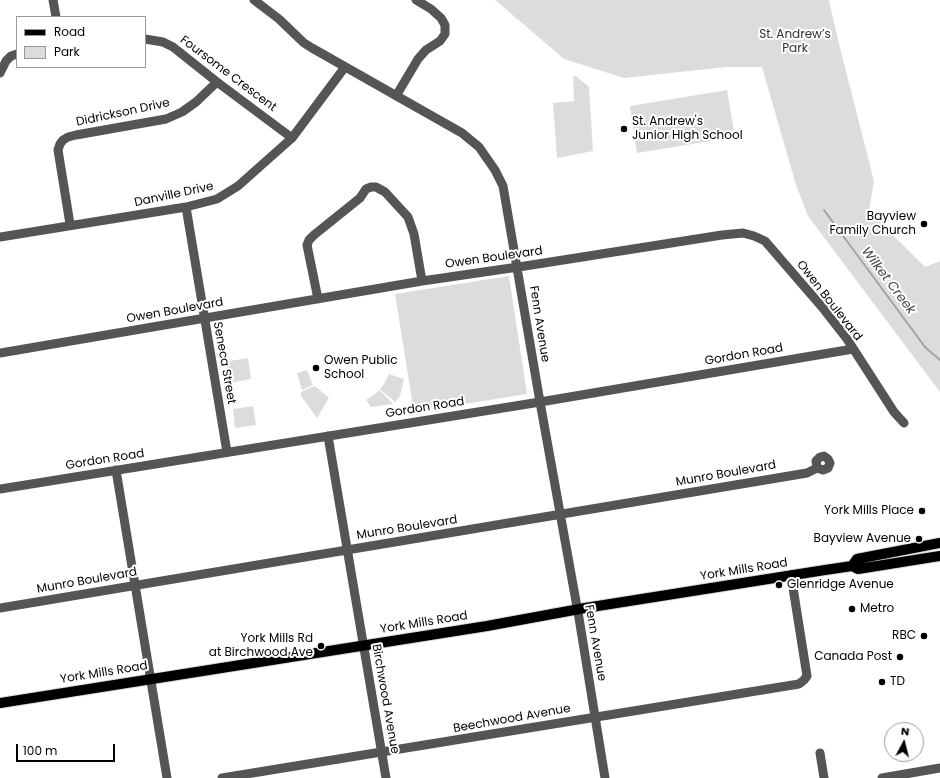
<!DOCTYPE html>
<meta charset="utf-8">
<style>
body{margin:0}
#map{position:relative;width:940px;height:778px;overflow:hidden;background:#fff;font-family:Poppins,sans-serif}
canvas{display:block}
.legend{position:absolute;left:16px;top:16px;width:130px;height:52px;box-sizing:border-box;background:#fff;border:1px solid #999;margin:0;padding:5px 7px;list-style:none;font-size:12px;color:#000}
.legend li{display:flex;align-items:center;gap:8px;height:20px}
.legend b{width:20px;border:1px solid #999}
.north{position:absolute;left:884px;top:722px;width:40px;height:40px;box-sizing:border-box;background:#fff;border:1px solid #999;border-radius:50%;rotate:7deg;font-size:11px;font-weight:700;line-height:16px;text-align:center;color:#000}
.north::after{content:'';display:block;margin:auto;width:14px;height:18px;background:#000;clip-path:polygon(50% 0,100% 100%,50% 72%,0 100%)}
.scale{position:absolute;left:16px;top:744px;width:99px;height:18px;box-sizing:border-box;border:2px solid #000;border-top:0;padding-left:5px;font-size:12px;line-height:14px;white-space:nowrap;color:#000;-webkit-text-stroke:3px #fff;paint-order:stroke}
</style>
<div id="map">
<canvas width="940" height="778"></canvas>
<ul class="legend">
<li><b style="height:5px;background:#000"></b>Road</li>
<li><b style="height:11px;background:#dcdcdc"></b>Park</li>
</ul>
<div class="north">N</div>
<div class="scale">100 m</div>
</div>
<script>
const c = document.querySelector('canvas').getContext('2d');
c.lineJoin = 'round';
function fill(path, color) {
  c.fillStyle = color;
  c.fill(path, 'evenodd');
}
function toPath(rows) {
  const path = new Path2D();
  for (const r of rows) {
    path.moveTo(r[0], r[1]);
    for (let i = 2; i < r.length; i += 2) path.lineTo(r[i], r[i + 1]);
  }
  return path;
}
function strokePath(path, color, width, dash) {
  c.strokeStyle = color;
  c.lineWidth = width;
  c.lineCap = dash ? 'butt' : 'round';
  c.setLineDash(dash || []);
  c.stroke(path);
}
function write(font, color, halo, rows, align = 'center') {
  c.font = font + ' Poppins,sans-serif';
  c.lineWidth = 4;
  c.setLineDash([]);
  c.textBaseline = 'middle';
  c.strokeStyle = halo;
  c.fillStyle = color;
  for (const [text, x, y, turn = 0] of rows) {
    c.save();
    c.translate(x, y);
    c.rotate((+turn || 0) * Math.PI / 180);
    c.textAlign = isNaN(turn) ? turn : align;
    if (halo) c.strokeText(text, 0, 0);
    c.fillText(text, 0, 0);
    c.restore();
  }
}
fill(toPath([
 [495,0,829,0,838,40,874,181,869,211,925,267,940,261,940,392,808,216,796,185,762,67,726,67,624,78,564,59],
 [576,76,589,87,593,151,557,158,553,103,574,101,573,77],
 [727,90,735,137,637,153,630,106],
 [509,276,527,394,414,412,395,294],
 [248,358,251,379,230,383,227,365,230,361],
 [307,370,313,385,302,390,297,373],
 [389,374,404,379,400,396,395,402,380,389,384,384],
 [315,386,329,398,317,418,301,396,301,392],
 [380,390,393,404,371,407,366,400],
 [253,406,256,425,235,428,233,409]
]), '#dcdcdc');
strokePath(toPath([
 [824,210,925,347,940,360]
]), '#a3a3a3', 2);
const major = toPath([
 [852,566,857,559,940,543],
 [0,703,487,626,585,608,825,570,852,566,858,569,940,556]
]);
strokePath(major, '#dbdbdb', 12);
strokePath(toPath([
 [53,0,56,17],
 [254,0,279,19,304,43,312,48,462,133,479,147,495,170,503,186,540,402,579,618,605,778],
 [145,39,163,42,173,47,217,82,292,138],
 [0,73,6,61,11,56,17,54],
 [396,96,418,59,426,50,440,41,445,34,445,25,441,18,431,9,416,0],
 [186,207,227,452],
 [70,224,58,150,60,144,63,140,68,137,76,135,166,119,182,112,196,102,217,82],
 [0,237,186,207,217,199,238,186,292,138,345,67],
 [318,299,307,245,309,240,314,235,360,198,366,189,371,187,376,187,385,192,408,217,414,234,422,281],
 [0,353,422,281,525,266,722,235,743,233,754,236,765,241,822,307,847,339,894,412,904,423],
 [328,436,386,778],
 [116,470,167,778],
 [0,489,540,402,853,349],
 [0,608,807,473,817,468,823,470,828,468,830,463,828,459,824,456,820,457,816,461,817,468],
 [820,753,824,778],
 [222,778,799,684,804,680,807,676,791,575],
 [882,778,940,768]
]), '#555', 9);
strokePath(major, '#000', 10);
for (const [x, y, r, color] of [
 [624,129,4,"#000"],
 [924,224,4,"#000"],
 [316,368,4,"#000"],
 [922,511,4,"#000"],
 [919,539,4,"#000"],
 [779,585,4,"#000"],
 [852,609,4,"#000"],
 [924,636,4,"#000"],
 [321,646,4,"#000"],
 [900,657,4,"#000"],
 [882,682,4,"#000"]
]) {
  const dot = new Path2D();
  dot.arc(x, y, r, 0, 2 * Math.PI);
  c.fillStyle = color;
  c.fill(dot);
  strokePath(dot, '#fff', 1.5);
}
write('12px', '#333', '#fff', [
 ["St. Andrew’s",795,35],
 ["Park",795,49]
]);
write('12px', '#000', '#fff', [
 ["Foursome Crescent",228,74,37],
 ["Didrickson Drive",123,113,-12],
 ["Danville Drive",174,195,-12],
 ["Owen Boulevard",494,258,-8],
 ["Owen Boulevard",829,301,52],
 ["Owen Boulevard",175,311,-10],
 ["Fenn Avenue",539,324,81],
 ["Gordon Road",744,355,-10],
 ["Seneca Street",224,363,80],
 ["Gordon Road",425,408,-9],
 ["Gordon Road",105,460,-9],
 ["Munro Boulevard",726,474,-10],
 ["Munro Boulevard",407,528,-9],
 ["York Mills Road",744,570,-9],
 ["Munro Boulevard",87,581,-10],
 ["York Mills Road",424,623,-9],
 ["Fenn Avenue",595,643,80],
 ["York Mills Road",104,673,-9],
 ["Birchwood Avenue",385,699,80],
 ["Beechwood Avenue",512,719,-10]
]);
write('12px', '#000', '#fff', [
 ["St. Andrew's",632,122,"left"],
 ["Junior High School",632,136,"left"],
 ["Bayview",916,217],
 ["Family Church",916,231],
 ["Owen Public",324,361,"left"],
 ["School",324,375,"left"],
 ["York Mills Place",914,511],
 ["Bayview Avenue",911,539],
 ["Glenridge Avenue",787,585,"left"],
 ["Metro",860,609,"left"],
 ["RBC",916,636],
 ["York Mills Rd",313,639],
 ["at Birchwood Ave",313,653],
 ["Canada Post",892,657],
 ["TD",890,682,"left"]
], 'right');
write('italic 13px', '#444', '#fff', [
 ["Wilket Creek",888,281,53]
]);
</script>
